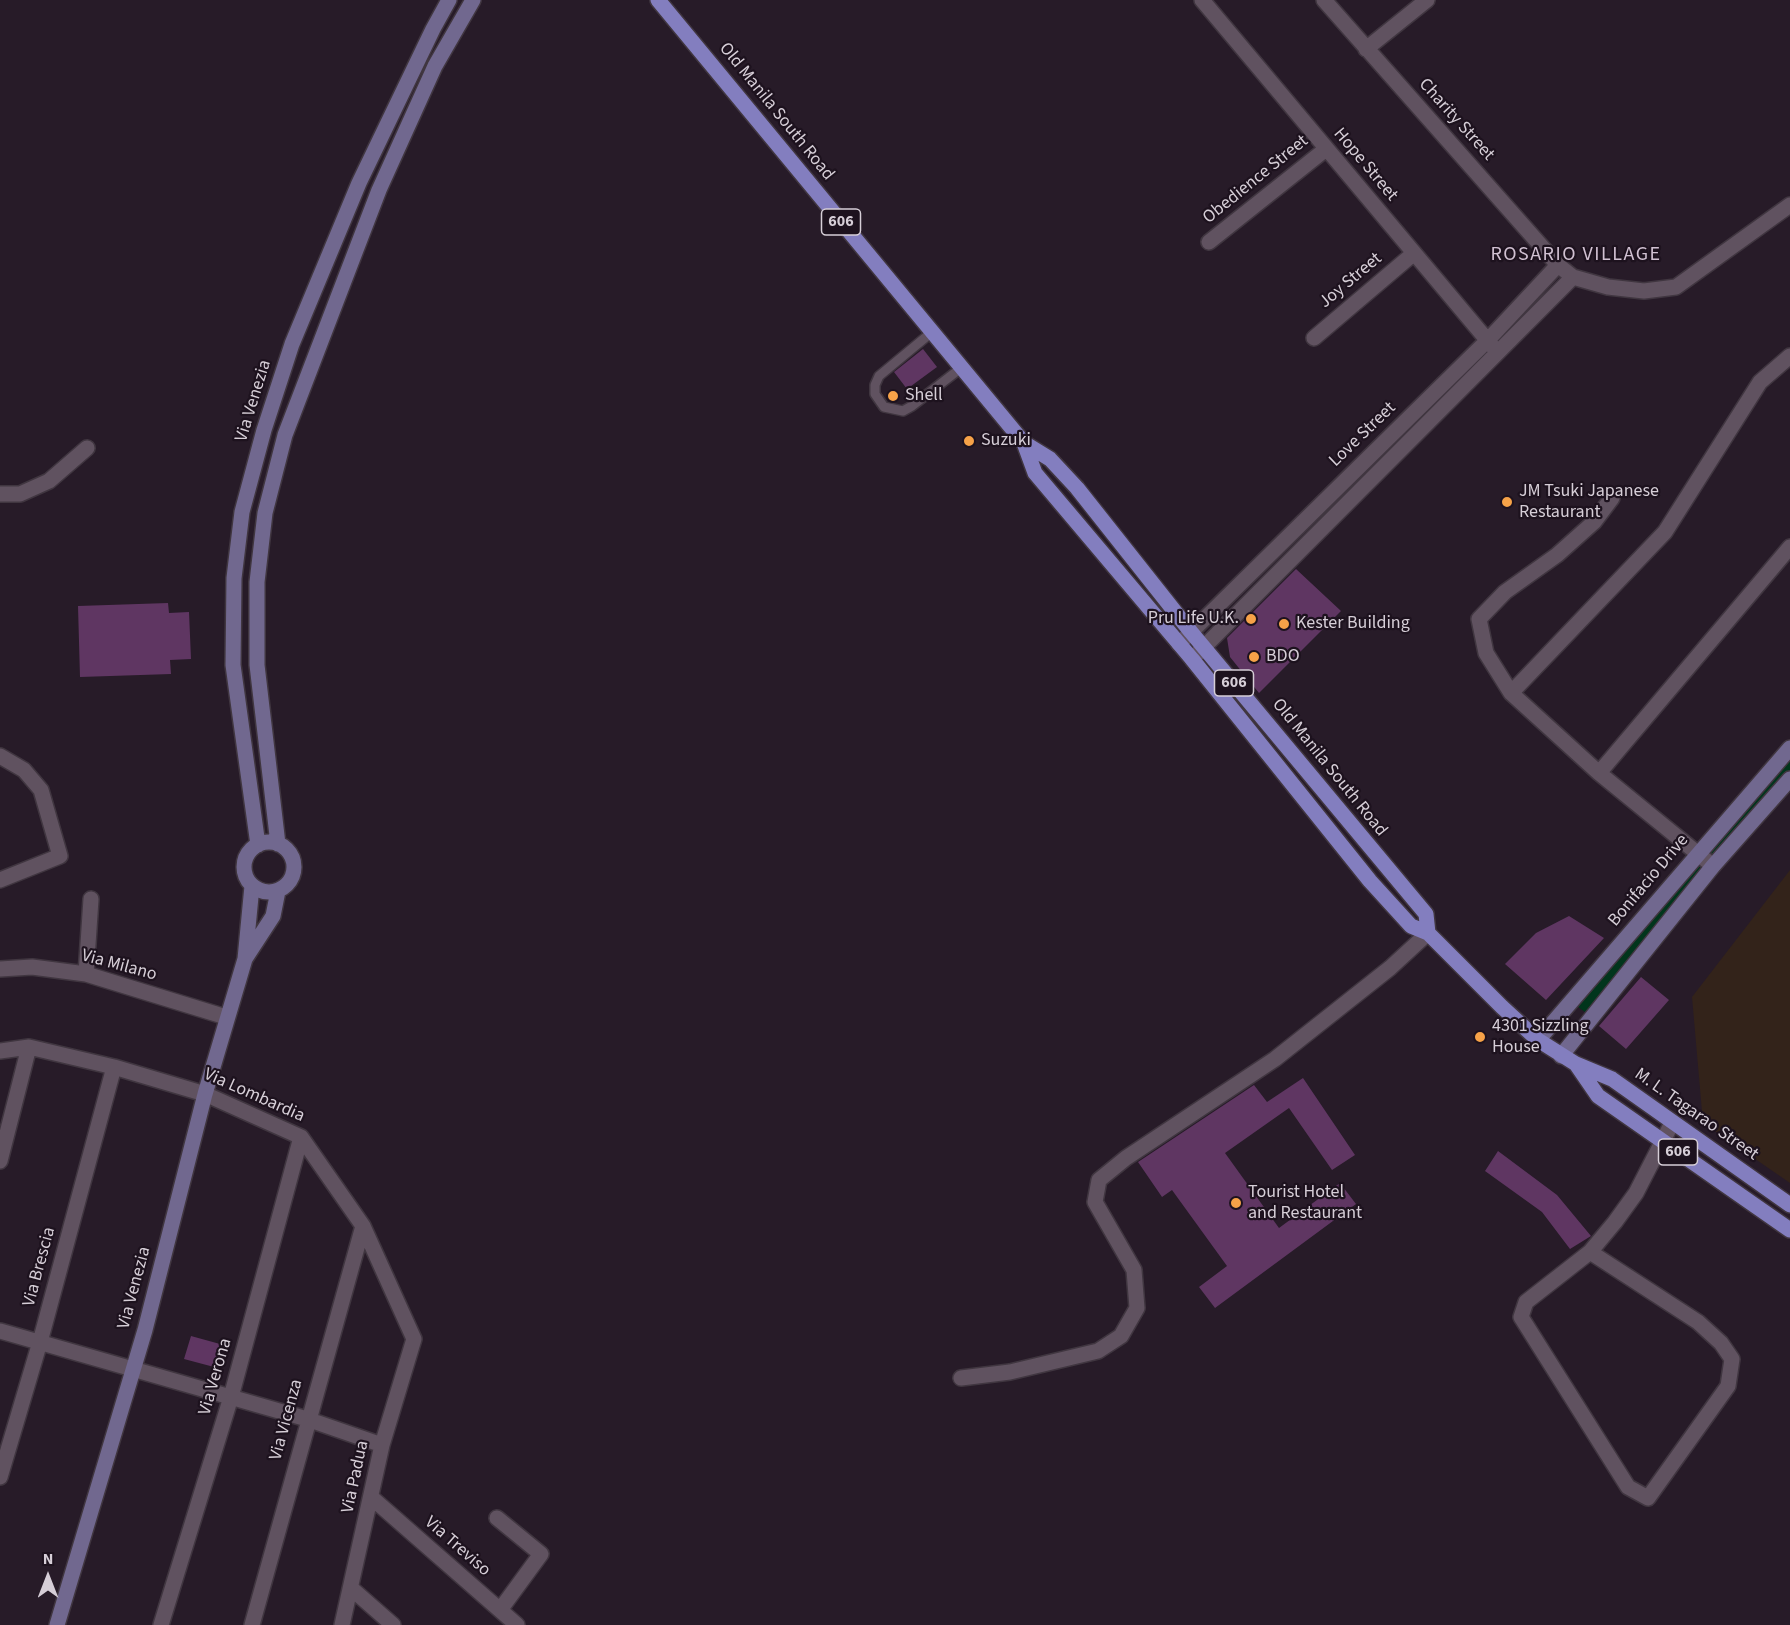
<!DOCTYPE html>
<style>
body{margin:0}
#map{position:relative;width:1790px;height:1625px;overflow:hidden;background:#271b28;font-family:"Source Sans 3",sans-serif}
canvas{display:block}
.north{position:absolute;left:18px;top:1547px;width:60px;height:60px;-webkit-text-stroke:4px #1d121e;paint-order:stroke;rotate:0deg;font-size:16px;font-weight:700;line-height:24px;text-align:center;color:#d6ced7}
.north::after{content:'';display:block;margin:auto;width:21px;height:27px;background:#d6ced7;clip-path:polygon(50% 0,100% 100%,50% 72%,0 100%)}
</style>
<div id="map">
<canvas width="1790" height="1625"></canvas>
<div class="north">N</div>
</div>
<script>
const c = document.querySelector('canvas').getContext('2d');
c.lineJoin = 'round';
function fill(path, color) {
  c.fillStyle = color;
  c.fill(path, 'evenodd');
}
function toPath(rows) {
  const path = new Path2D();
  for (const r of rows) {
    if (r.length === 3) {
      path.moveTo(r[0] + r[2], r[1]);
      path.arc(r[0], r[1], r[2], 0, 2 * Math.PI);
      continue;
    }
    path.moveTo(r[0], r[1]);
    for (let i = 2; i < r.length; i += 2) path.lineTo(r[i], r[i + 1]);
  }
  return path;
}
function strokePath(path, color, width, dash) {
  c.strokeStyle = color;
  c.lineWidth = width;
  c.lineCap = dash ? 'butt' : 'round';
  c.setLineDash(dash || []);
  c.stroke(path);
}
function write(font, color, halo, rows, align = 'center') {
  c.font = font + ' "Source Sans 3",sans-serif';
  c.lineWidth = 4.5;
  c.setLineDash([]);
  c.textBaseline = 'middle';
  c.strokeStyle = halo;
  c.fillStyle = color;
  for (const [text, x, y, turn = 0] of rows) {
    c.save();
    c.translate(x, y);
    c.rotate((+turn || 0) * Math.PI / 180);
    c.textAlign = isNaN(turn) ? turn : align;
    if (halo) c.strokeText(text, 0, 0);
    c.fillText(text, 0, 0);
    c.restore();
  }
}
fill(toPath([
 [1790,870,1790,1183,1703,1123,1692,997]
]), '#33231a');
fill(toPath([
 [1790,753,1790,770,1586,1013,1577,1006]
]), '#01351c');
fill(toPath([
 [923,349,937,367,907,389,894,372],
 [1296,569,1341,611,1259,693,1230,657,1227,638],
 [168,603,169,613,189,612,191,659,170,660,171,674,80,677,78,606],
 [1569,916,1604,938,1546,1000,1505,964,1536,933],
 [1641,977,1669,1000,1626,1049,1599,1026],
 [1303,1078,1355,1155,1332,1170,1289,1108,1225,1153,1279,1228,1340,1183,1356,1204,1215,1308,1199,1287,1227,1266,1172,1190,1162,1197,1138,1162,1254,1085,1267,1102],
 [1498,1151,1557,1195,1591,1236,1570,1249,1542,1212,1485,1171],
 [191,1336,220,1344,214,1367,184,1359]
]), '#5f3662');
const lane = toPath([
 [932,332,879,376,875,385,875,394,884,407,903,411,912,406,961,368]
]);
const street = toPath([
 [1202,0,1493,347],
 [1324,0,1558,265,1573,277,1608,287,1644,291,1676,287,1790,205],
 [1366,49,1427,0],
 [1209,242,1326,149],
 [1314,338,1413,254],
 [0,494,20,494,49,481,87,448],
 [1612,498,1594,522,1557,555,1505,592,1479,619,1486,653,1511,693,1599,773,1713,866],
 [1179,644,1488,340,1558,265],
 [1192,659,1573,277],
 [1511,693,1665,532,1760,382,1790,356],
 [0,756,24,770,41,790,60,856,0,880],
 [1599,773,1790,547],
 [0,969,32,967,86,974,226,1017],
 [86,974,91,899],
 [0,1051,29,1047,114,1067,205,1094,301,1137,363,1226,414,1339,382,1445,342,1625],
 [0,1161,29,1047],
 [1590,1252,1698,1322,1721,1343,1732,1359,1728,1386,1648,1498,1628,1487,1521,1317,1526,1302,1590,1252,1615,1222,1636,1193,1672,1123],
 [0,1331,307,1419,382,1445],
 [961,1378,1010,1372,1098,1351,1121,1336,1137,1308,1134,1270,1095,1202,1099,1180,1126,1158,1275,1059,1390,968,1428,933],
 [0,1477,40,1342,114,1067],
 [372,1498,517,1625],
 [497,1518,541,1554,500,1610],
 [352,1589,393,1625],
 [161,1625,231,1397,301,1137],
 [252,1625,363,1226]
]);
const secondary = toPath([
 [269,867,25],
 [278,844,257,665,257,582,265,513,285,435,379,190,435,66,473,0],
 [258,845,233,665,234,578,242,512,264,430,292,344,359,183,433,29,449,0],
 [245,959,273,916,278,891],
 [1538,1040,1790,748],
 [1561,1056,1713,866,1790,779],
 [57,1625,145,1330,205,1094,245,959,252,886]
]);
const primary = toPath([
 [658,0,1024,443,1050,459,1077,488,1191,632,1426,914,1428,933],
 [1024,443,1035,473,1192,659,1370,881,1411,926,1428,933,1502,1007,1538,1040,1576,1064,1612,1079,1790,1205],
 [1576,1064,1598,1096,1790,1230]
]);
strokePath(lane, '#403640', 12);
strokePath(street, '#403640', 18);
strokePath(secondary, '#403640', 18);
strokePath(primary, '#403640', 18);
strokePath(lane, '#605260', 9);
strokePath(street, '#605260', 15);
strokePath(secondary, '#71688f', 15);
strokePath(primary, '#837ebf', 15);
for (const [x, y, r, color] of [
 [893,396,6,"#f6a248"],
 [969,441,6,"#f6a248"],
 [1507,502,6,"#f6a248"],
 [1251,619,6,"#f6a248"],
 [1284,624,6,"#f6a248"],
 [1254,657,6,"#f6a248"],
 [1480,1037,6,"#f6a248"],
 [1236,1203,6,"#f6a248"]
]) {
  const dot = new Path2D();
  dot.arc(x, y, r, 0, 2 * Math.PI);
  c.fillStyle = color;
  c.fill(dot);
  strokePath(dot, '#1d121e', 2);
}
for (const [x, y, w] of [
 [841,222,39],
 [1234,683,39],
 [1678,1152,39]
]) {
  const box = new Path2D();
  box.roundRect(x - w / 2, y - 13, w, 26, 4.5);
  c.fillStyle = '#1d121e';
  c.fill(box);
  strokePath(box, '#d6ced7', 1.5);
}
write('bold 16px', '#d6ced7', null, [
 ["606",841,222],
 ["606",1234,683],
 ["606",1678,1152]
]);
write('18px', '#d6ced7', '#1d121e', [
 ["Old Manila South Road",776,112,51],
 ["Charity Street",1456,120,48],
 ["Hope Street",1365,165,50],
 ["Obedience Street",1256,180,-39],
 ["Joy Street",1351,281,-40],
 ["Via Venezia",254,401,-73],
 ["Love Street",1363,435,-44],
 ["Old Manila South Road",1329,768,51],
 ["Bonifacio Drive",1649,881,-50],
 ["Via Milano",119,966,15],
 ["Via Lombardia",254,1096,24],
 ["M. L. Tagarao Street",1696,1115,35],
 ["Via Brescia",40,1267,-75],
 ["Via Venezia",135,1288,-75],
 ["Via Verona",216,1377,-74],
 ["Via Vicenza",287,1420,-75],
 ["Via Padua",356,1477,-78],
 ["Via Treviso",457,1547,41]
]);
write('18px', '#d6ced7', '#1d121e', [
 ["Shell",905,396],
 ["Suzuki",981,441],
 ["JM Tsuki Japanese",1519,492],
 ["Restaurant",1519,513],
 ["Pru Life U.K.",1239,619,"right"],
 ["Kester Building",1296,624],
 ["BDO",1266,657],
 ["4301 Sizzling",1492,1027],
 ["House",1492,1048],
 ["Tourist Hotel",1248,1193],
 ["and Restaurant",1248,1214]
], 'left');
c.letterSpacing = '1.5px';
write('20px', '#d1c1d2', '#1d121e', [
 ["ROSARIO VILLAGE",1576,256]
]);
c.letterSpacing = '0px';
</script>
